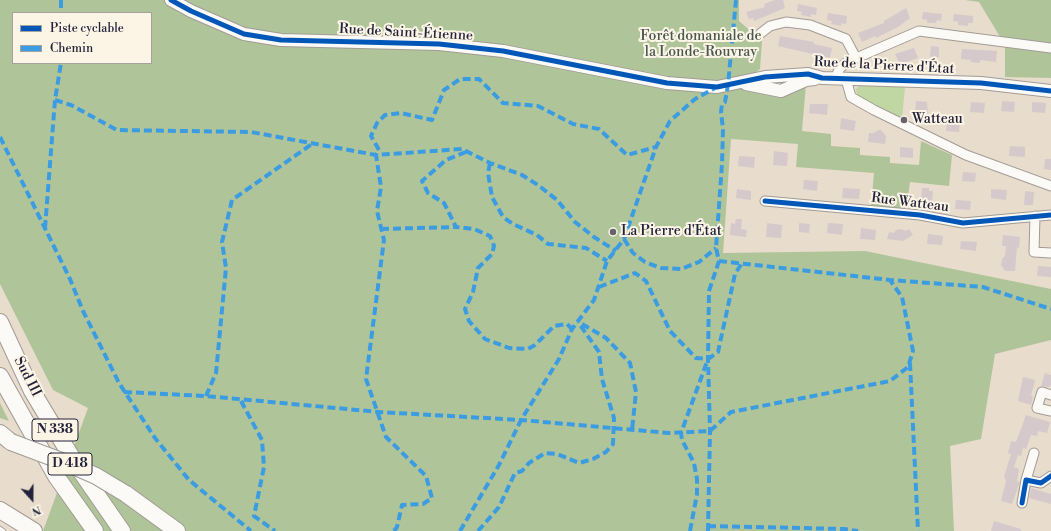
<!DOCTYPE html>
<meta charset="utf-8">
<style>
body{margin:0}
#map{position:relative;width:1051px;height:531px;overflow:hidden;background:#e8dccc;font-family:"Libre Bodoni",serif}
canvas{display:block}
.legend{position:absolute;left:12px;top:12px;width:140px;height:52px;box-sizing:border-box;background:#fcf5e5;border:1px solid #a5a1a1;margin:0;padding:5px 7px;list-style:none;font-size:12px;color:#22223b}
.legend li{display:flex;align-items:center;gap:8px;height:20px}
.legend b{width:20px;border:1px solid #a5a1a1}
.north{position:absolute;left:12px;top:479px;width:40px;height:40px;-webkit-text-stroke:3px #fcf5e5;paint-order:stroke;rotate:159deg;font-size:11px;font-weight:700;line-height:16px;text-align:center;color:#22223b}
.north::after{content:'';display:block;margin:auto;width:14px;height:18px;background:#22223b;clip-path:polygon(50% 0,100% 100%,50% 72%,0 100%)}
</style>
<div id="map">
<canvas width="1051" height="531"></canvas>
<ul class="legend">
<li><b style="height:5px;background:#0057b8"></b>Piste cyclable</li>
<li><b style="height:5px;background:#3c9ce2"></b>Chemin</li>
</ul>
<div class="north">N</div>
</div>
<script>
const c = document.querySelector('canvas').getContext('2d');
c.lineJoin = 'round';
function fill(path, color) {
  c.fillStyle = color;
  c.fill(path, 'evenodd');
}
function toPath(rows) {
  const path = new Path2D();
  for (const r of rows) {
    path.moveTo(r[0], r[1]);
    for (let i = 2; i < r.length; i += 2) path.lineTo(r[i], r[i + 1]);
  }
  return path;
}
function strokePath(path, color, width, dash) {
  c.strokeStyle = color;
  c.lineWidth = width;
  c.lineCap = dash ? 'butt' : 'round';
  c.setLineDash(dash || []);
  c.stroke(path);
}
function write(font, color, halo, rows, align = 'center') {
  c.font = font + ' "Libre Bodoni",serif';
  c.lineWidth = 4;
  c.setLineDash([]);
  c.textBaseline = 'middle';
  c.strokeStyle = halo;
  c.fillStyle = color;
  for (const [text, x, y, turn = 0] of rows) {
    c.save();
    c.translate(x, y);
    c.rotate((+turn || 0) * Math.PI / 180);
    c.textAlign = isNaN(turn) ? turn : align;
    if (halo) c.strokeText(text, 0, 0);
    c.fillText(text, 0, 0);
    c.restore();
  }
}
fill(toPath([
 [859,86,905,87,902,118,857,95,856,89]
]), '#c0d6a3');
fill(toPath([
 [0,0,739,0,739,21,762,41,760,69,735,89,806,84,802,131,831,134,831,146,860,148,860,155,890,157,890,163,919,165,921,141,952,155,949,186,910,182,906,211,871,207,874,173,796,167,798,144,731,139,723,253,865,251,1051,289,1051,340,995,354,981,439,950,446,954,531,43,531,88,408,53,390,0,284],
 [13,13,151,13,151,63,13,63],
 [965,0,1051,0,1051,78,1005,77,1005,45,979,2],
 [0,403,9,421,0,418]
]), '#afc599');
fill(toPath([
 [775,0,783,0,785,8,754,21,753,18,749,19,746,12,765,7,764,4],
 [798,4,817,8,816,15,811,14,811,17,801,15,802,12,797,11],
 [906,8,910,18,898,27,876,38,875,36,862,42,858,33,884,23,884,21],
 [923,12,942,14,941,21,937,20,936,23,927,23,927,20,922,19],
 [828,13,847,16,846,24,841,23,841,26,831,24,832,21,827,20],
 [954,14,973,16,973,23,968,23,968,26,958,25,958,22,953,21],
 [780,36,814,42,814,44,832,48,830,58,778,46],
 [931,46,939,47,939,57,930,57],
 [914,48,918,58,900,64,895,54],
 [962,49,997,51,996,62,980,60,980,63,971,62,971,60,961,59],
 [916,101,927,102,928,115,915,114],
 [1002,101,1015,102,1014,112,1001,111],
 [971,102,985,103,984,113,970,112],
 [1032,102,1046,103,1045,113,1032,112],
 [810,104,828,104,827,115,809,113],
 [841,118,856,121,854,131,840,129],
 [951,118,960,119,959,132,946,131,947,122,951,123],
 [878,130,881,130,886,136,885,144,868,142,869,133,874,133],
 [1010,146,1025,147,1025,157,1009,156],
 [900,147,913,148,913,158,900,157],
 [774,151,788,153,787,166,773,165],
 [739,156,755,157,754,168,738,166],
 [1045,159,1051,159,1051,170,1044,169],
 [963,172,976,173,975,182,962,181],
 [804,180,818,181,817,191,803,189],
 [843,188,860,189,859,199,842,198],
 [922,188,929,188,929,191,933,191,932,201,921,200],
 [737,189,751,191,751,200,736,198],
 [991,189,1007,190,1006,200,991,198],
 [1025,191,1034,192,1033,205,1024,205],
 [956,200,971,201,970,210,955,209],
 [736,219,742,219,741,229,747,230,746,237,730,235,731,223,735,224],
 [767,223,782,225,781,238,766,237],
 [799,223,810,224,809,233,799,232],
 [828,223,843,224,842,235,827,233],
 [861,228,876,230,875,240,860,239],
 [902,229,905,231,909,229,913,235,903,241,887,239,889,232,894,233,896,230],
 [928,234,943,236,942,245,927,244],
 [1003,235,1020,237,1019,248,1017,247,1015,271,1005,271,1001,265,1002,259,1005,256,1006,246,1002,246],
 [961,241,977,242,976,251,960,249],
 [1038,266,1051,267,1051,277,1037,276],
 [1045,373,1051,375,1051,386,1047,387,1041,386],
 [1023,377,1035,380,1031,396,1033,396,1031,405,1018,401],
 [1026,415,1050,422,1047,433,1038,431,1037,436,1031,435,1026,449,1023,448,1021,456,1018,455,1014,467,1019,469,1017,481,1020,482,1012,504,1001,501,1006,481,1004,477,1011,454,1008,453,1011,441,1016,442],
 [1031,488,1051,494,1051,504,1029,498],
 [994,521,1021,529,1021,531,991,531]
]), '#d6c9cc');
const lane = toPath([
 [0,529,3,531]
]);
const street = toPath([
 [761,33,770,26,786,22,810,25,846,39,856,58],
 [835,78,840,68,847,62,919,31,1051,48],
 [846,79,851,97,874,110,966,155,1051,186],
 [765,201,920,215,963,223,1051,215],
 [1035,216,1034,252,1051,253],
 [1051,395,1042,392,1037,408,1051,411],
 [1026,480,1034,453],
 [1022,503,1026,480,1041,483,1051,476]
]);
const secondary = toPath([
 [171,0,191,11,244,34,281,40,439,44,503,51,667,83,717,87,765,77,808,74,822,78,981,83,1051,91],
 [746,84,781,91,806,80,815,79]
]);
const highway = toPath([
 [0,322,32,391,77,466,122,531],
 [0,376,56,476,95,531],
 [0,433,11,442],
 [126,494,177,531],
 [0,510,34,531]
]);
strokePath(lane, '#a29b95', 6);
strokePath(street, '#a29b95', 11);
strokePath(secondary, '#a29b95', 14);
strokePath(highway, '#a29b95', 18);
strokePath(lane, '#fcfaf7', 4.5);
strokePath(street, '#fcfaf7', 9);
strokePath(secondary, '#fcfaf7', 12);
strokePath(highway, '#fcfaf7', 16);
const highwayBridge = toPath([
 [11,442,64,462,96,476,126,494]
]);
strokePath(highwayBridge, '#a29b95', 18, []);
strokePath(highwayBridge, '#fcfaf7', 16);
strokePath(toPath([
 [61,0,61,13],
 [55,100,71,105,117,130,251,132,376,155,462,149,490,163,522,175,538,185,557,200,575,222,594,237,616,251],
 [0,137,70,279,83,311,119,383,155,438,189,480,251,531],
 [466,152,446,160,422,181,428,193,444,203,456,227,474,229,490,236,494,246,492,254,478,268,473,292,465,309,469,321,485,339,509,348,528,349,535,345,554,326,567,324,572,329],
 [490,163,488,173,492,197,503,217,513,224,537,235,548,244,586,248,607,261],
 [45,228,55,100,61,63],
 [381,229,456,227],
 [624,239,633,253,645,262,661,268,681,269,699,262,716,248],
 [719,261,890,280,983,287,1051,309],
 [599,287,635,273,646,281,670,331,696,358,708,359],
 [582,324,606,338,630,363,636,392,632,430],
 [910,363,918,531],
 [124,392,206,396,379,412,521,420,669,433,710,431,731,412,890,381,908,367,913,351,902,297,890,280],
 [206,396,216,373,226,268,222,242,232,200,312,144],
 [241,401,262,440,264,467,254,516,275,531],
 [708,526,844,529,858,531],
 [394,531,397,527,402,505,423,504,432,498,426,476,386,437,366,379,384,240,377,211,381,187,376,155,379,150,371,136,377,123,385,115,401,113,432,120,444,90,460,79,479,79,503,103,538,106,573,124,599,129,627,155,656,147],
 [460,531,499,465,521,420,559,359,572,329,594,300,607,261,624,239,656,147,670,121,695,99,715,88],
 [478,531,499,507,515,473,522,471,529,463,545,453,557,454,579,463,593,459,606,452,613,444,614,418,602,379,599,352,578,322],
 [690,531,697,494,697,479,694,463,682,440,681,433,708,359,718,352,735,274,742,263],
 [708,531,710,431,708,359,709,291,719,261,716,248,722,164,723,129,721,112,722,104,725,102,728,85,736,0]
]), '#3c9ce2', 4, [8, 4]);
strokePath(toPath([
 [171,0,191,11,244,34,281,40,439,44,503,51,667,83,717,87,765,77,808,74,822,78,981,83,1051,91],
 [765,201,920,215,963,223,1051,215],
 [1022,503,1026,480,1041,483,1051,476]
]), '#0057b8', 5);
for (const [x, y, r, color] of [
 [904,120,4,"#67636e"],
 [613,232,4,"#67636e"]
]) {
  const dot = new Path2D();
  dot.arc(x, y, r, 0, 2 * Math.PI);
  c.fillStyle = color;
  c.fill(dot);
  strokePath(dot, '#fcf5e5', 1.5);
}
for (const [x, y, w] of [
 [55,430,46],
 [70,464,44]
]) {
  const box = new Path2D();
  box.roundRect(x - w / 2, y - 11, w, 22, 3);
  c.fillStyle = '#fcf5e5';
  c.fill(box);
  strokePath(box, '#22223b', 1);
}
write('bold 13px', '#22223b', null, [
 ["N 338",55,430],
 ["D 418",70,464]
]);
write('14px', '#22223b', '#fcf5e5', [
 ["Rue de Saint-Étienne",406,33,3],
 ["Rue de la Pierre d'État",884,66,3],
 ["Rue Watteau",910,203,7],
 ["Sud III",27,377,63]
]);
write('14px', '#485750', '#fcf5e5', [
 ["Forêt domaniale de",701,37],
 ["la Londe-Rouvray",701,53]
]);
write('14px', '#22223b', '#fcf5e5', [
 ["Watteau",912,120],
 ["La Pierre d'État",621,232]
], 'left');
</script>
